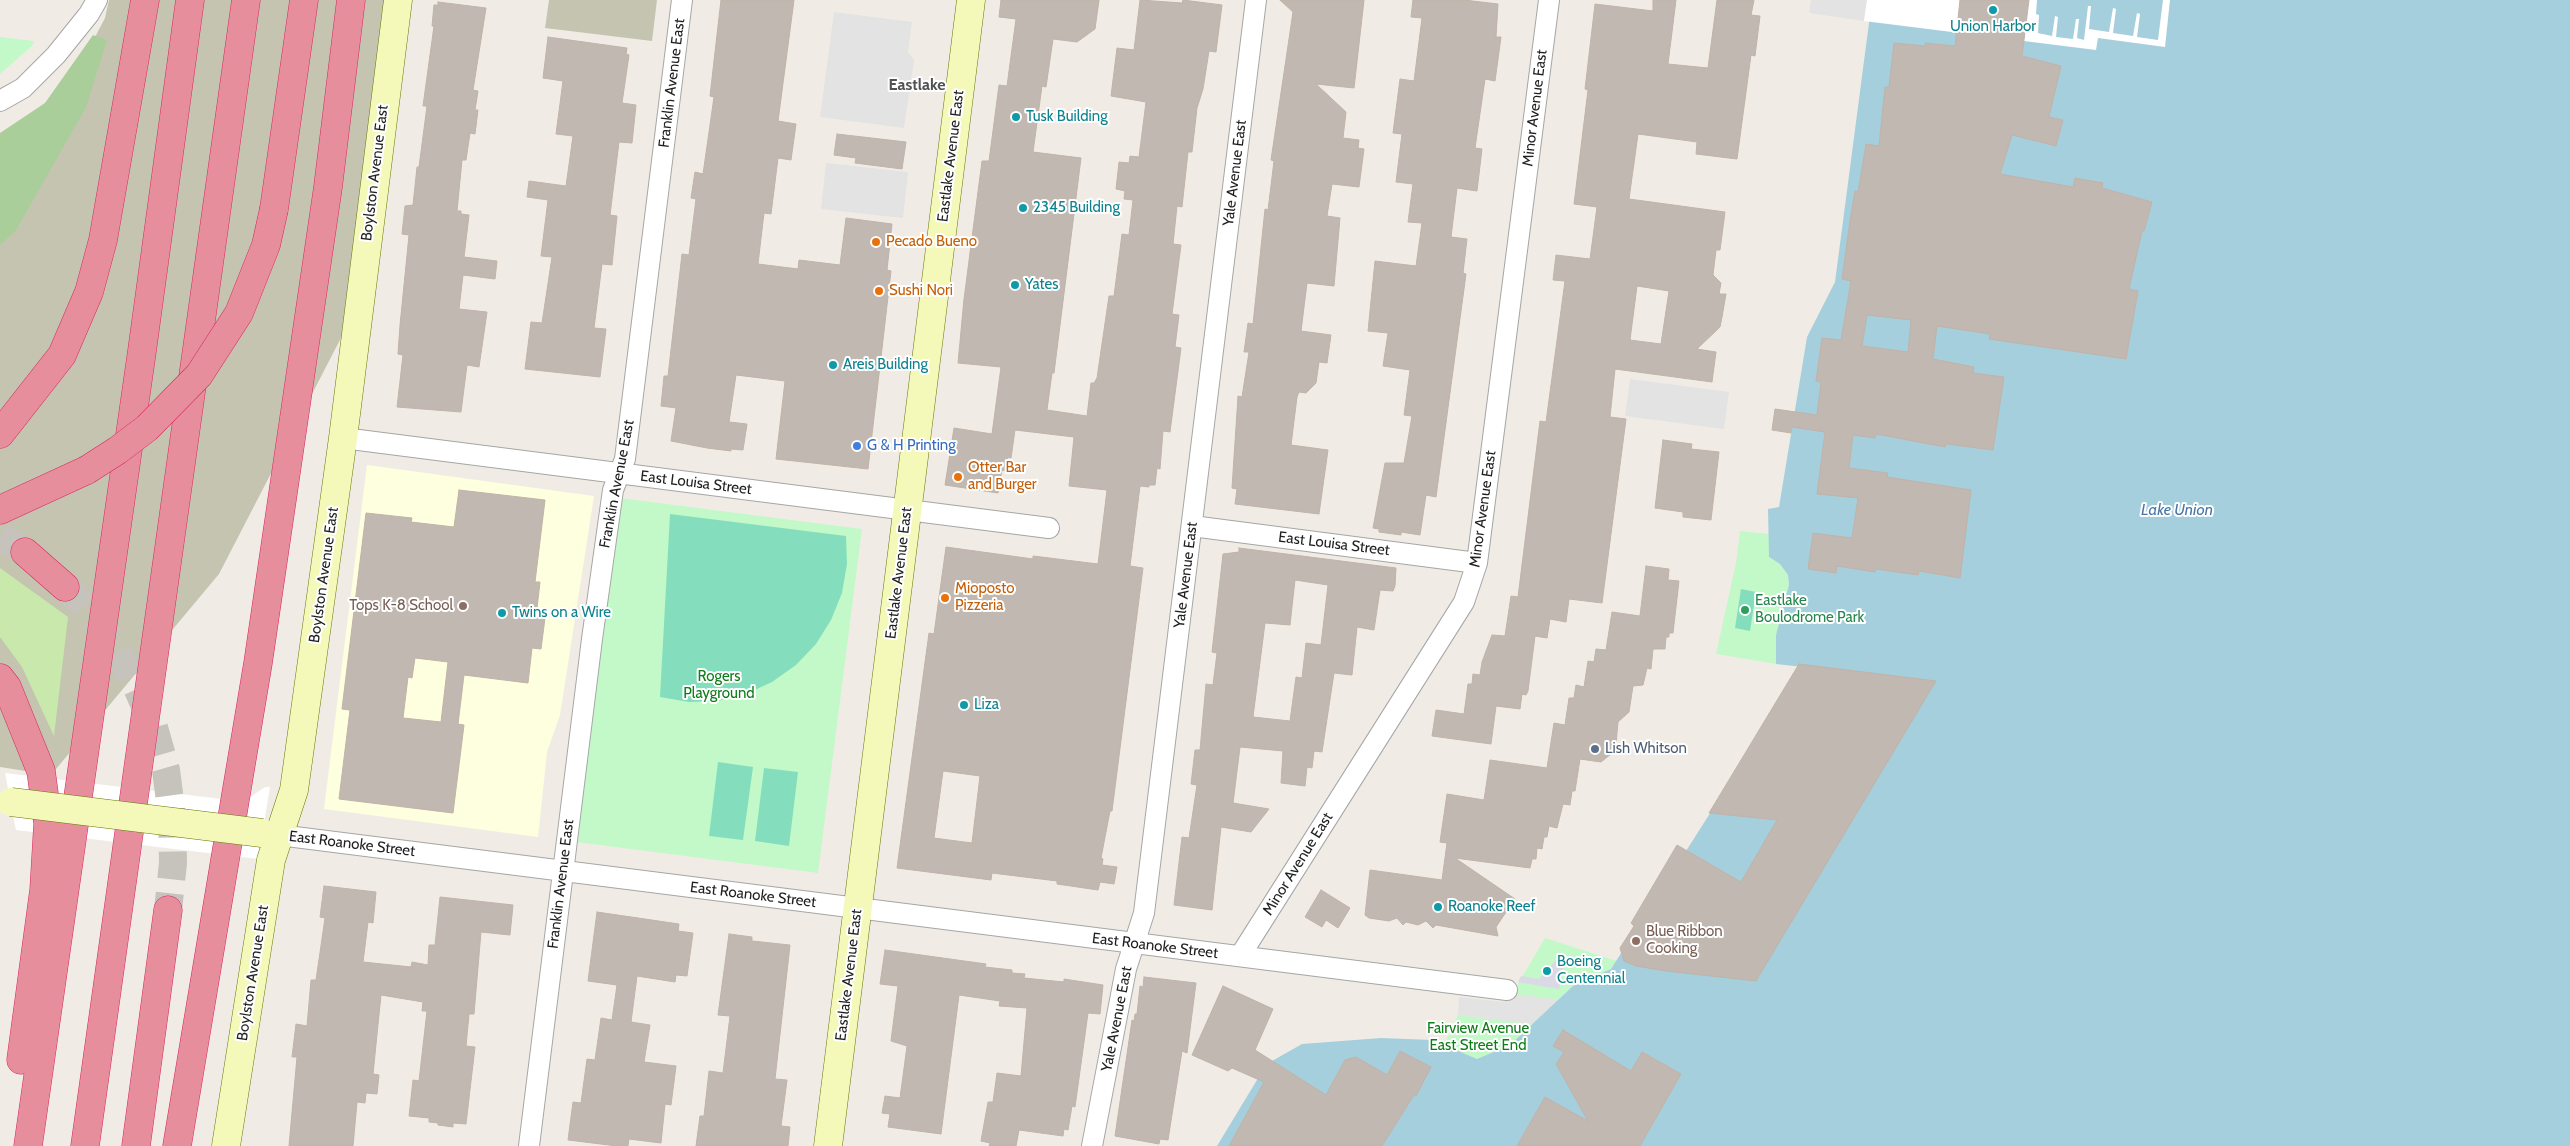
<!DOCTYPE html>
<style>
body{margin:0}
canvas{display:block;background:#f0ece5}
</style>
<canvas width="2570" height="1146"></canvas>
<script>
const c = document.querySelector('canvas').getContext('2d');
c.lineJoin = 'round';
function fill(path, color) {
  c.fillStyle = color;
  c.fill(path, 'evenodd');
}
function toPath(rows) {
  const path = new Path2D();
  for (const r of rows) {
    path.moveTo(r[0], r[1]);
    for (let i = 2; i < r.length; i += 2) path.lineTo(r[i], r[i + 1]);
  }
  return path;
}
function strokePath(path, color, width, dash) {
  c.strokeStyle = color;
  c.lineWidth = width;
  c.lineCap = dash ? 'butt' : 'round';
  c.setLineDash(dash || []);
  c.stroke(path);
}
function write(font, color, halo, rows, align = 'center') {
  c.font = font + ' Cabin,sans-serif';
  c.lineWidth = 4;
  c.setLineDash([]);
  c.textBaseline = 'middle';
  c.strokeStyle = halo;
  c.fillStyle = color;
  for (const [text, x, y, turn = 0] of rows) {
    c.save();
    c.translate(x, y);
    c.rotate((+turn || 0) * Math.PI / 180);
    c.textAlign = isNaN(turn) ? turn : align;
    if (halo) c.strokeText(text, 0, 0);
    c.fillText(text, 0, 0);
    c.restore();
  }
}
fill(toPath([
 [367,465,594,496,560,715,547,752,538,837,324,809]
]), '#feffdf');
fill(toPath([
 [109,0,387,0,343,334,219,574,51,775,0,767,0,199,19,182,105,18],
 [549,0,657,0,652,41,545,28]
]), '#c4c4b1');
fill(toPath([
 [0,568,68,617,54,736,22,667,0,637]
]), '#c9e9ac');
fill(toPath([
 [93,35,107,40,86,107,16,230,0,245,0,133,45,103]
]), '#a9ce9a');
fill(toPath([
 [0,37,34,41,32,46,0,74],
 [620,498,862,529,818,873,576,842],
 [1740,531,1769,534,1769,557,1780,564,1788,575,1789,586,1776,635,1776,664,1716,654,1736,563],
 [1545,938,1617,961,1611,969,1573,986,1559,1000,1512,994],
 [1458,1015,1532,1024,1510,1045,1477,1059,1444,1045]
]), '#c3f9c8');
fill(toPath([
 [670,514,846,536,847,564,842,593,831,620,816,644,796,665,772,682,746,694,718,701,689,702,660,697],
 [1741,589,1756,592,1750,631,1735,628],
 [718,762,753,767,743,840,709,836],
 [764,768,798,772,789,846,755,841]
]), '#84debd');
fill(toPath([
 [1811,0,1867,0,1864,21,1809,13],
 [834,12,912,22,908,52,914,60,904,128,820,117],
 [826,163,908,172,903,218,821,209],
 [1630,379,1729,392,1724,429,1625,416],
 [1512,994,1586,1003,1572,1029,1458,1015,1459,997,1504,1002]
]), '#e3e3e3');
fill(toPath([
 [1555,961,1564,964,1559,989,1518,982,1521,976,1539,979]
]), '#dad9e5');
fill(toPath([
 [1872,0,2570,0,2570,1146,1217,1146,1260,1075,1272,1061,1302,1044,1381,1038,1433,1040,1477,1059,1510,1045,1573,986,1611,969,1803,667,1776,664,1776,635,1789,585,1788,575,1780,564,1769,557,1768,509,1779,507,1807,337,1835,282]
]), '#a6cfdd');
fill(toPath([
 [1867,0,2037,0,2036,14,2039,15,2038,33,2052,36,2055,16,2058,17,2056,37,2073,39,2076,19,2079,19,2077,38,2084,40,2088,6,2091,6,2089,29,2109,32,2113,8,2116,9,2113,33,2133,36,2137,13,2140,14,2137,37,2158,40,2163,0,2170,0,2165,47,2098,38,2096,50,1864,21],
 [5,773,230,800,249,798,265,787,270,787,258,859,16,830]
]), '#fff');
const building = toPath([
 [721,0,794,0,778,121,796,124,791,160,778,158,771,214,764,213,758,264,798,269,799,260,840,265,846,218,892,224,887,270,891,271,868,469,776,459,785,381,736,375,729,422,747,424,743,450,731,449,731,451,707,448,671,441,676,408,661,406,664,376,668,376,682,254,689,255,696,199,691,198,695,172,703,174,714,97,710,96,721,0],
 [1001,0,1099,0,1095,29,1077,42,1053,39,1046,87,1042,86,1033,152,1081,158,1054,373,1052,373,1047,410,1087,416,1091,383,1094,383,1097,378,1109,296,1114,296,1122,234,1129,235,1133,200,1124,199,1125,191,1116,189,1119,162,1129,163,1130,156,1139,157,1146,102,1111,96,1117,48,1134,50,1140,0,1182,3,1183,0,1222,5,1216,52,1209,51,1203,89,1197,108,1192,152,1188,152,1182,207,1177,206,1173,244,1181,245,1172,314,1179,315,1175,347,1181,348,1170,432,1163,431,1160,469,1157,468,1155,485,1149,485,1149,487,1140,486,1130,566,1143,568,1112,811,1110,811,1101,858,1103,859,1102,865,1117,867,1114,884,1100,882,1098,890,1057,884,1057,881,992,873,991,880,897,868,929,633,934,634,946,547,1033,559,1033,556,1098,564,1107,490,1069,486,1074,437,1015,430,1011,458,1008,457,1006,471,1002,470,998,493,945,485,954,428,992,434,1001,367,958,363,964,299,982,161,989,161,999,85,1007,86,1016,19,999,17,1001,0],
 [943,771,980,776,972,843,934,838,943,771],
 [1280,0,1364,0,1354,88,1316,84,1346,112,1343,138,1359,140,1358,148,1364,149,1359,187,1332,184,1327,216,1340,218,1334,286,1307,283,1301,331,1331,335,1327,363,1319,362,1316,383,1306,393,1299,392,1297,397,1291,445,1328,450,1319,514,1235,504,1237,489,1232,488,1238,396,1242,397,1249,352,1244,352,1248,323,1253,324,1265,209,1268,210,1274,161,1271,160,1293,12,1280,0],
 [1413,0,1464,0,1498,4,1496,37,1501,37,1495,81,1485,79,1475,148,1482,149,1477,191,1457,188,1451,237,1467,239,1463,273,1466,274,1436,497,1426,495,1420,535,1401,532,1401,535,1379,532,1379,529,1373,528,1385,463,1404,463,1412,416,1404,415,1410,370,1383,366,1388,333,1368,331,1375,261,1416,266,1422,223,1408,222,1413,184,1396,182,1402,134,1393,133,1400,79,1414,81,1422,18,1411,17,1413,0],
 [1653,0,1676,0,1668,64,1708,68,1717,0,1754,0,1751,15,1760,16,1755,56,1751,55,1737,159,1696,154,1697,142,1638,134,1629,199,1725,212,1720,250,1716,250,1713,275,1721,283,1719,294,1726,294,1722,317,1720,327,1697,349,1716,352,1712,382,1615,369,1610,417,1626,419,1602,603,1569,599,1566,622,1550,619,1547,638,1535,636,1528,691,1526,695,1522,694,1520,709,1496,706,1491,744,1432,736,1436,710,1464,714,1468,684,1472,684,1473,674,1480,675,1482,662,1492,635,1505,636,1511,596,1518,597,1540,421,1546,422,1565,281,1553,280,1556,255,1590,259,1597,207,1574,204,1588,90,1585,89,1595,4,1653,11,1653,0],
 [1637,286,1669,291,1661,344,1630,340,1637,286],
 [1960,0,2029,0,2022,56,2061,66,2049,117,2063,120,2056,146,2012,135,2000,174,2073,187,2075,178,2103,183,2102,188,2152,202,2144,231,2142,231,2129,289,2138,291,2126,359,1989,339,1990,334,1937,326,1933,359,1974,367,1973,373,2004,377,1993,450,1946,444,1945,447,1876,434,1875,438,1853,435,1849,468,1888,473,1887,477,1971,490,1960,578,1919,571,1918,575,1876,569,1875,572,1837,566,1836,573,1808,569,1813,533,1852,538,1858,498,1817,494,1825,432,1792,427,1791,433,1772,430,1775,409,1817,415,1821,382,1816,381,1822,338,1841,340,1851,281,1842,279,1850,221,1855,191,1858,192,1866,144,1879,146,1885,87,1889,87,1894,43,1925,46,1925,43,1955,46,1960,0],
 [1867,315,1911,320,1908,352,1862,346,1867,315],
 [438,2,486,8,473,90,478,91,475,110,478,110,475,134,470,133,466,160,462,160,457,211,461,211,461,214,469,215,464,257,497,261,495,279,463,275,459,309,487,312,479,367,467,365,461,412,397,407,403,355,398,354,400,325,409,235,402,234,405,206,413,205,417,167,419,167,427,106,423,106,434,26,432,26,434,5,438,5,438,2],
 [548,37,627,48,626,54,629,55,622,103,636,105,632,143,619,142,610,215,617,216,612,265,602,264,594,328,606,329,600,377,525,369,531,322,542,323,552,257,541,256,548,200,527,197,529,181,566,186,573,136,556,134,563,81,543,78,548,37],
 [837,134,906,142,902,169,855,163,856,158,834,155,837,134],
 [1663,440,1692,444,1691,449,1719,452,1711,520,1683,517,1683,512,1655,508,1663,440],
 [459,490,545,500,535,582,540,582,536,617,545,618,541,649,532,648,528,683,464,675,458,724,464,725,453,813,339,799,350,710,342,709,366,513,412,518,411,522,454,527,459,490],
 [415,658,448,662,441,722,403,718,408,677,412,678,415,658],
 [1239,548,1396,568,1395,586,1393,591,1380,590,1374,630,1357,627,1352,675,1334,673,1322,752,1314,751,1312,768,1307,767,1305,786,1281,783,1283,751,1240,747,1233,803,1269,809,1251,832,1221,827,1212,910,1174,905,1182,837,1189,838,1197,785,1191,784,1195,750,1200,750,1206,684,1213,685,1217,653,1212,652,1223,554,1239,552,1239,548],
 [1295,580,1328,585,1321,645,1306,643,1302,678,1296,677,1290,721,1253,717,1265,623,1290,625,1295,580],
 [1646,566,1669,569,1668,580,1679,581,1673,633,1669,633,1669,637,1666,637,1665,649,1653,649,1651,669,1647,668,1643,685,1633,686,1629,712,1618,722,1616,744,1612,747,1611,754,1601,762,1580,759,1575,791,1572,791,1570,805,1563,804,1557,828,1549,826,1547,837,1544,837,1542,849,1537,848,1536,859,1532,859,1530,868,1455,858,1515,899,1496,927,1498,936,1436,925,1433,928,1426,921,1418,925,1406,922,1403,925,1397,918,1389,921,1369,918,1365,915,1370,870,1442,880,1447,843,1440,842,1447,794,1484,800,1490,760,1547,768,1554,723,1565,725,1569,698,1574,698,1576,685,1584,687,1588,661,1594,662,1596,649,1606,650,1612,612,1640,616,1646,566],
 [1799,664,1936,681,1756,981,1666,971,1636,966,1624,961,1620,948,1634,926,1631,923,1677,845,1741,882,1777,820,1709,813,1799,664],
 [324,886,376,892,373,923,368,922,363,962,411,967,412,962,428,965,429,945,435,945,440,897,513,905,510,935,481,932,474,1014,469,1014,466,1046,475,1047,466,1124,453,1123,453,1127,438,1125,438,1123,429,1122,429,1118,409,1116,413,1080,419,1081,427,1011,422,1011,423,1002,381,995,373,1074,379,1075,377,1094,366,1093,365,1103,357,1102,353,1146,289,1146,297,1057,292,1057,296,1024,307,1026,311,980,316,980,325,918,320,917,324,886],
 [1321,890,1350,908,1338,928,1326,920,1322,927,1305,917,1321,890],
 [597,912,679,924,678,931,693,933,687,976,676,975,675,982,637,976,631,1022,650,1025,644,1062,676,1066,671,1105,665,1104,661,1143,629,1139,628,1146,617,1146,568,1140,573,1102,581,1103,587,1059,595,1060,601,1018,612,1020,617,985,588,981,597,912],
 [729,934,752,937,752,941,790,945,775,1079,787,1080,781,1126,790,1127,788,1146,696,1146,700,1116,704,1116,709,1071,723,1073,730,1016,718,1015,729,934],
 [885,950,986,964,985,967,1012,970,1012,973,1025,974,1024,978,1064,982,1064,979,1103,985,1100,1014,1088,1013,1075,1107,1072,1106,1068,1130,1064,1129,1063,1136,1019,1130,1016,1146,989,1146,990,1143,981,1141,988,1102,993,1102,997,1073,1021,1076,1027,1008,999,1006,1000,1001,959,995,941,1134,888,1127,890,1114,882,1113,885,1096,900,1098,907,1046,891,1041,898,986,880,984,885,950],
 [1144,977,1196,983,1187,1053,1182,1051,1168,1140,1160,1139,1159,1144,1115,1136,1132,1020,1134,1021,1135,1014,1137,1014,1140,986,1143,987,1144,977],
 [1223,986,1273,1009,1255,1050,1326,1095,1345,1060,1356,1057,1387,1075,1400,1051,1431,1067,1416,1096,1414,1095,1382,1146,1229,1146,1264,1082,1232,1068,1228,1071,1192,1055,1223,986],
 [1563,1030,1631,1071,1642,1052,1681,1074,1640,1146,1517,1146,1545,1097,1588,1121,1556,1064,1564,1052,1553,1046,1563,1030]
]);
fill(building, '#c0b8b1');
strokePath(building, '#c1b3a8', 1);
strokePath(toPath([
 [0,536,25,552],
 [65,587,82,603,111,640,134,681,153,724,166,770,172,816,173,863,168,910]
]), '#c6c3bd', 28, [28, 14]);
const street = toPath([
 [0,101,23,88,56,55,89,14,97,0],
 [343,438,1049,528],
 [1192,526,1477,563],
 [279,835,1507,990],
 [1240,956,1464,602,1477,563,1549,0],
 [529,1146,592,639,613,490,625,459,682,0],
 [1092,1146,1126,969,1144,913,1256,0]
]);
const secondary = toPath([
 [226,1146,271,860,294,790,343,438,398,0],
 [828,1146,971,0]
]);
const highway = toPath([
 [274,209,304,0],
 [0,434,62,355,89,292,103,240,145,0],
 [0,510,87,470],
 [25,552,65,587],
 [0,678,7,687,41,771,48,823,44,890,21,1060],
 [28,1146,142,351,190,0],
 [85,1146,246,0],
 [136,1146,168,910],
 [177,1146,258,663,328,187,351,0]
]);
strokePath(street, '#a6a6a6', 22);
strokePath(secondary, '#677606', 29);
strokePath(highway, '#d92760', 29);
strokePath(street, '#fff', 20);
strokePath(secondary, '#f4f9ba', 28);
strokePath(highway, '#e68e9c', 28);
const secondaryBridge = toPath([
 [11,802,262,833]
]);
const highwayBridge = toPath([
 [87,470,118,450,147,428,199,375,239,313,266,245,274,209]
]);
strokePath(secondaryBridge, '#677606', 29, []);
strokePath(highwayBridge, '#d92760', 29, []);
strokePath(secondaryBridge, '#f4f9ba', 28);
strokePath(highwayBridge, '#e68e9c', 28);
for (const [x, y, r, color] of [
 [1993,10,5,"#0f9aa8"],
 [1016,117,5,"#0f9aa8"],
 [1023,208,5,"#0f9aa8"],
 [876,242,5,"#e8710a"],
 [1015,285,5,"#0f9aa8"],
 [879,291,5,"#e8710a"],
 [833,365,5,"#0f9aa8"],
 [857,446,5,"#3f7fe0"],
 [958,477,5,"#e8710a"],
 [945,598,5,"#e8710a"],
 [463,606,5,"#8d6e63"],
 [1745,610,5,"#2e9e5b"],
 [502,613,5,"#0f9aa8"],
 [964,705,5,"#0f9aa8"],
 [1595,749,5,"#5c6f8a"],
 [1438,907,5,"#0f9aa8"],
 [1636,941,5,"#8d6e63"],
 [1547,971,5,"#0f9aa8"]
]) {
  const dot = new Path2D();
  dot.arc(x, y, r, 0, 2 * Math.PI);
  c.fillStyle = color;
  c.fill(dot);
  strokePath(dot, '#fff', 2);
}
write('15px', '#0d838f', '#fff', [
 ["Union Harbor",1993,27,"center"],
 ["Tusk Building",1026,117],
 ["2345 Building",1033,208],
 ["Yates",1025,285],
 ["Areis Building",843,365],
 ["Twins on a Wire",512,613],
 ["Liza",974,705],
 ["Roanoke Reef",1448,907],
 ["Boeing",1557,962],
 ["Centennial",1557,979]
], 'left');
write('15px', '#1f1f1f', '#fff', [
 ["Franklin Avenue East",672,83,-83],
 ["Minor Avenue East",1535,108,-83],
 ["Eastlake Avenue East",951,156,-83],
 ["Boylston Avenue East",375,173,-83],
 ["Yale Avenue East",1235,173,-83],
 ["East Louisa Street",696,483,7],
 ["Franklin Avenue East",617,484,-79],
 ["Minor Avenue East",1483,509,-82],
 ["East Louisa Street",1334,544,7],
 ["Eastlake Avenue East",899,573,-83],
 ["Boylston Avenue East",324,575,-82],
 ["Yale Avenue East",1186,575,-83],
 ["East Roanoke Street",352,844,7],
 ["Minor Avenue East",1298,864,-58],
 ["Franklin Avenue East",561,884,-83],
 ["East Roanoke Street",753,895,7],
 ["East Roanoke Street",1155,946,7],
 ["Boylston Avenue East",253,973,-81],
 ["Eastlake Avenue East",849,975,-83],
 ["Yale Avenue East",1117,1019,-79]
]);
write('15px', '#c56008', '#fff', [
 ["Pecado Bueno",886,242],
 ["Sushi Nori",889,291],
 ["Otter Bar",968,468],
 ["and Burger",968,485],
 ["Mioposto",955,589],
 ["Pizzeria",955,606]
], 'left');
write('15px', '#366cbe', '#fff', [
 ["G & H Printing",867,446]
], 'left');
write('15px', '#27864d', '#fff', [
 ["Eastlake",1755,601],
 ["Boulodrome Park",1755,618]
], 'left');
write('15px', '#785e54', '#fff', [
 ["Tops K-8 School",453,606],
 ["Blue Ribbon",1646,932,"left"],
 ["Cooking",1646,949,"left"]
], 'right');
write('15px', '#0d7d18', '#fff', [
 ["Rogers",719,677],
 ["Playground",719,694],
 ["Fairview Avenue",1478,1029],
 ["East Street End",1478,1046]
]);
write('15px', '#4e5e75', '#fff', [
 ["Lish Whitson",1605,749]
], 'left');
write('bold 16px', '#525252', '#fff', [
 ["Eastlake",917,85]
]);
write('italic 16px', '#4976a6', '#fff', [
 ["Lake Union",2177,510]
]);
</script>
